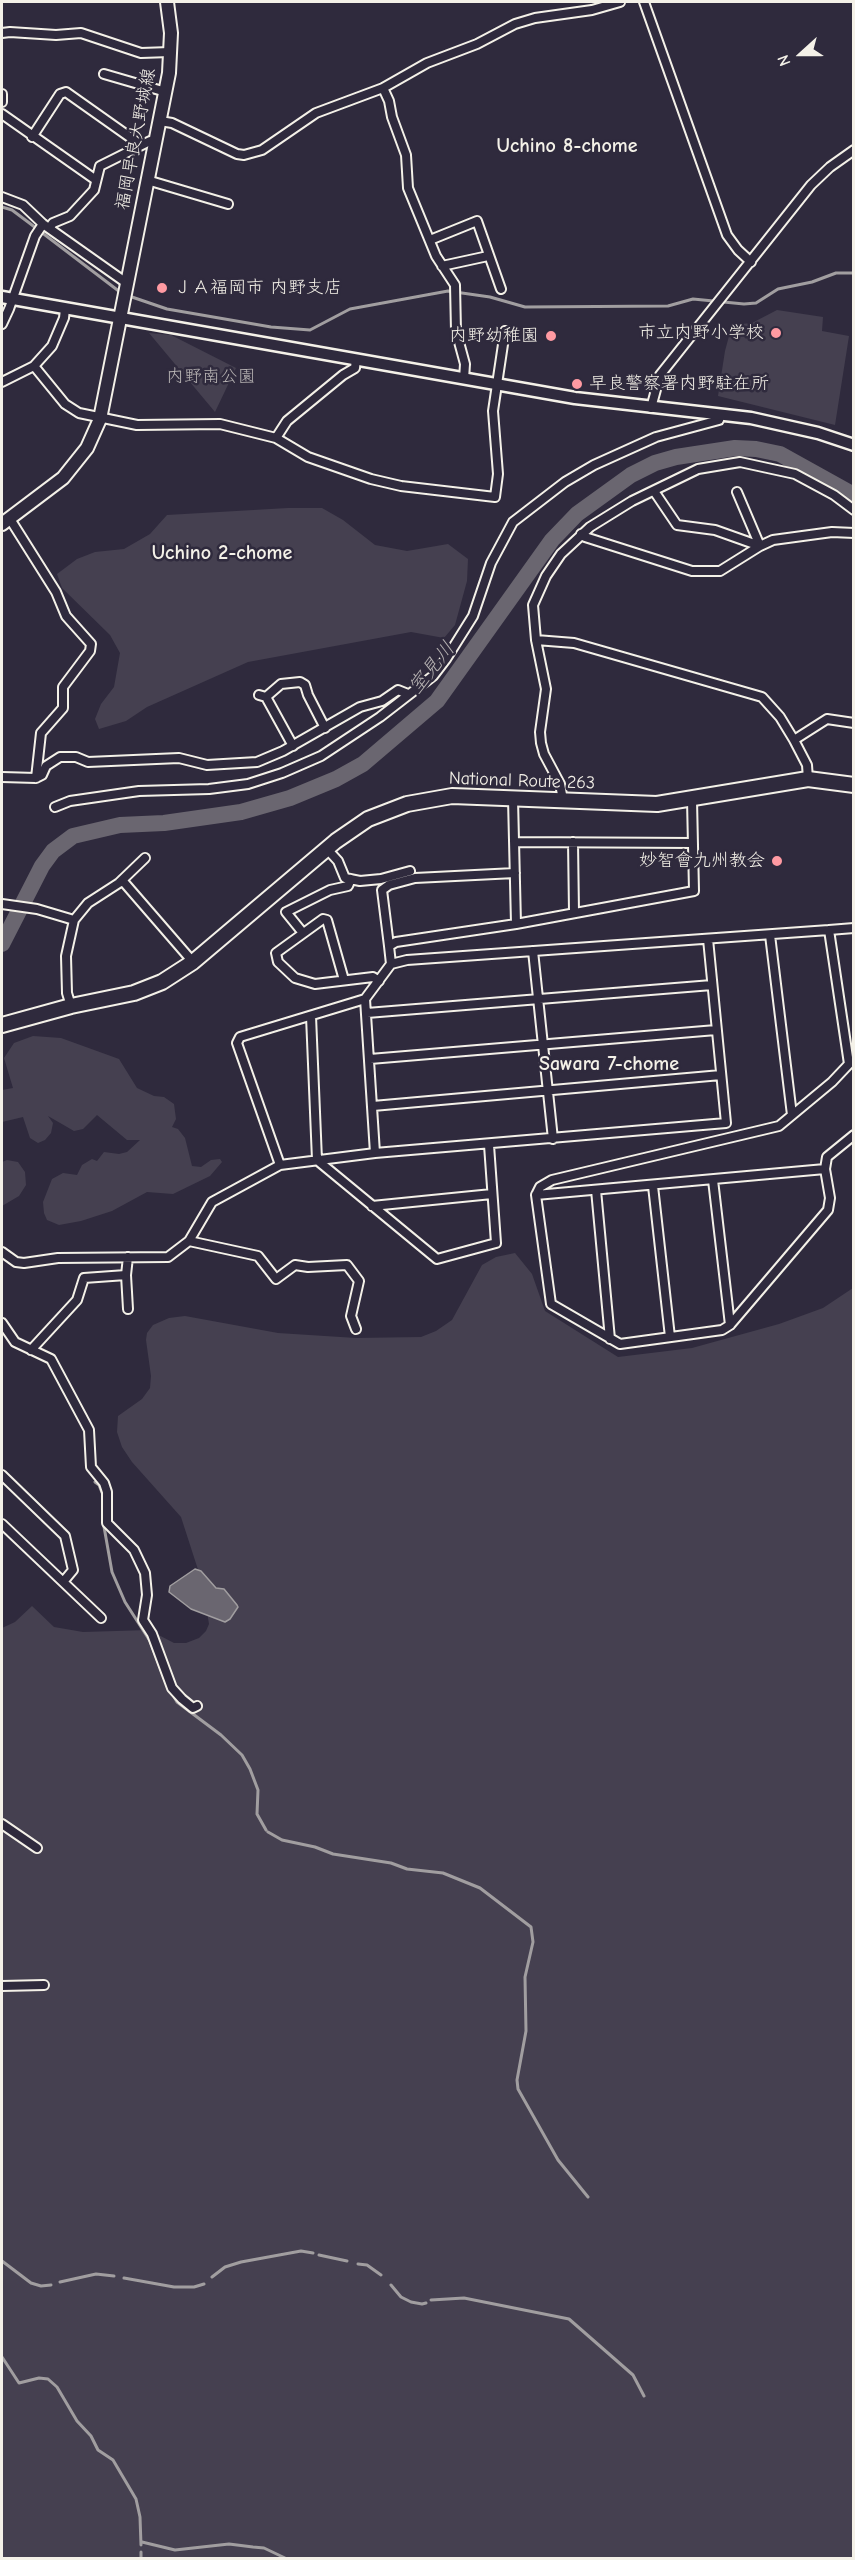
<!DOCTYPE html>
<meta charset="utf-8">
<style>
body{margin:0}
#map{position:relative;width:855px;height:2560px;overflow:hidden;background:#2f2a3d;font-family:"Comic Neue",sans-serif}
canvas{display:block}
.frame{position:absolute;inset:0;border:3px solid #f4f1e8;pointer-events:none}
.north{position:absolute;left:771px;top:24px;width:60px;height:60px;-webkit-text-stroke:4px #2f2a3d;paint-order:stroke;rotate:249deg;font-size:16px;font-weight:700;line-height:24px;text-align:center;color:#f4f1e8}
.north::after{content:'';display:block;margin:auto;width:21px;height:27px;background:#f4f1e8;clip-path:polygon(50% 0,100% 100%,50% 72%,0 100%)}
</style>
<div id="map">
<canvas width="855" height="2560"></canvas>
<div class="frame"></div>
<div class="north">N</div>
</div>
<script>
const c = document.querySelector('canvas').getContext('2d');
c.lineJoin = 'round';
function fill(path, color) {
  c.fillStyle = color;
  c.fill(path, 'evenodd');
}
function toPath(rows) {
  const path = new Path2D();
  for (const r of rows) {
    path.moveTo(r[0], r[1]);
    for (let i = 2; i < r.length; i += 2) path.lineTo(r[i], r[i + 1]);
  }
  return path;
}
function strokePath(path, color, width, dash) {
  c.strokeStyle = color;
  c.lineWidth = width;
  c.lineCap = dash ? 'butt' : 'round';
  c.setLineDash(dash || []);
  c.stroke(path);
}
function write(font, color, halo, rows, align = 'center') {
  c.font = font + ' "Comic Neue","Klee One",sans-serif';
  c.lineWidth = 5;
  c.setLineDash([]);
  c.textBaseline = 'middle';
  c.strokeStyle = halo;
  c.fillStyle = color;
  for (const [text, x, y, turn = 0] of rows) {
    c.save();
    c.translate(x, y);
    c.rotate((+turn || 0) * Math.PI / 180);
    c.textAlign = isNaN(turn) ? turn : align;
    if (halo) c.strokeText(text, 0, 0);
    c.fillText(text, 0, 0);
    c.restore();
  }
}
fill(toPath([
 [777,310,823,317,822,331,849,336,835,425,718,396,725,351,732,325,752,323],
 [149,333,171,335,236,368,215,412],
 [288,508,322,508,343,520,375,545,407,551,448,544,468,559,467,581,455,625,444,638,411,632,248,662,147,707,126,721,99,729,95,719,101,704,114,687,120,653,110,635,62,588,57,574,77,559,95,552,124,549,150,534,167,515],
 [33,1036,61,1038,119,1059,137,1088,154,1096,164,1097,174,1104,176,1119,172,1127,178,1129,185,1138,192,1166,201,1167,211,1160,220,1159,222,1162,210,1176,173,1194,147,1192,112,1211,81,1221,59,1225,47,1220,44,1213,43,1202,52,1179,63,1173,77,1175,82,1165,92,1159,97,1161,104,1152,119,1154,127,1152,140,1140,127,1140,97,1115,83,1129,74,1131,48,1116,53,1123,51,1133,45,1140,38,1143,30,1138,23,1117,2,1122,2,1090,13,1088,4,1058,14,1043],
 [7,1160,18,1162,25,1172,26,1185,19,1196,2,1206,2,1162],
 [515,1253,532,1274,545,1311,618,1357,692,1348,779,1324,823,1308,853,1288,853,2558,2,2558,2,1628,15,1622,32,1606,54,1627,83,1632,149,1630,174,1643,186,1643,199,1638,206,1631,209,1624,202,1582,181,1517,132,1462,122,1447,117,1432,118,1416,142,1399,150,1388,151,1376,146,1340,147,1333,153,1325,169,1318,185,1316,278,1333,356,1338,421,1337,436,1331,452,1320,482,1265,496,1257]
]), '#454050');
const water = toPath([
 [195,1569,201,1571,216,1588,224,1589,237,1605,238,1607,230,1619,225,1622,191,1609,169,1592,170,1586,195,1569]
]);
fill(water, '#6a6670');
strokePath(water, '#a19ea0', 1.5);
strokePath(toPath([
 [2,207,12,210,28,222,120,292],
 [129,296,167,309,271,327,310,330,350,309,448,291,490,297,525,307,668,306,693,299,744,304,756,303,778,289,812,282,836,273,854,273],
 [95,1482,99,1485,103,1495,103,1521,112,1572,125,1602,150,1641,166,1683,177,1702,221,1735,242,1755,250,1769,258,1790,257,1814,266,1830],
 [268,1832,282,1840,315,1847,333,1854,391,1863,407,1869,443,1873,480,1888,531,1927,533,1942,525,1977,526,2031,517,2080,518,2089,558,2160,588,2197],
 [319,2255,347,2261],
 [2,2261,31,2283,41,2286,51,2285],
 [358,2264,367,2265,381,2275],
 [212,2277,225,2267,241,2262,301,2251,313,2253],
 [124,2278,174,2287,194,2287,204,2284],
 [60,2282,96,2274,114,2276],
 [391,2285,401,2297,411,2302,422,2304,426,2303],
 [431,2300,464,2298,569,2319,633,2375,644,2396],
 [2,2357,19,2383,39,2378,48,2379,57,2387,77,2421,91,2436,98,2450,113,2460,136,2499,140,2517,141,2545],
 [142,2542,175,2550,229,2544,253,2547,264,2548,285,2558],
 [141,2558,141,2552]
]), '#a19ea0', 3);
strokePath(toPath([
 [2,944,42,866,53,851,73,836,120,825,164,823,241,812,290,798,336,779,363,764,437,701,552,540,577,514,631,475,655,463,676,457,735,448,756,449,780,454,854,495]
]), '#6a6670', 16);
const street = toPath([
 [644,2,727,235,738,250,751,262],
 [2,33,10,32,56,35,81,33,141,53,170,52],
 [104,74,166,92],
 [383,88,389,101,392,117,406,155,408,188,436,256,455,285,456,331,465,364,464,379],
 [2,94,2,102],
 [2,114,96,180],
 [160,121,172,123,237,154,244,155,262,150,316,113,383,88,427,63,477,44,515,24,535,18,592,10,620,2],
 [32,137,60,94,66,92,141,145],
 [147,180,228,204],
 [2,197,23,205,43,224,128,284],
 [50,227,53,223,70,216,94,190,100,166,150,141,155,142],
 [430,240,477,221,501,289],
 [442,266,488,256],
 [2,324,9,309,35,236,43,224],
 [34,366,65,404,79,413,137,425,220,424,276,438,308,457,371,479,401,486,495,497,498,474,493,411,505,331],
 [2,382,34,366,52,346,64,318,65,309],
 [651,408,660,375,811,185,830,167,854,150],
 [276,438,287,421,343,375,355,368,356,359],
 [654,491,677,525,715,530,760,546,773,540,832,532,854,533],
 [581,534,585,537,692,571,720,571,760,546,737,492],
 [536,640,574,643,762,697,780,717,794,740,807,765,808,779],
 [259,695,266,697,293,746],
 [266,697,281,684,300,682,305,685,308,695,325,728],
 [794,740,827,719,854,723],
 [2,777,36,778,41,733,63,708,63,687,90,651,91,644,66,616,56,592,10,519],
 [36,778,42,775,46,766,60,757,76,757,88,762,179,758,207,765,257,762,283,751,360,707,382,701,398,690,408,694],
 [513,799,516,924],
 [563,800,560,784,544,754,541,743,540,732,546,689,536,640,533,605,546,576,561,554,590,527,632,501,698,469,740,462,795,474,834,495,854,510],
 [55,807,70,801,139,791,209,789,248,784,282,773,321,756,380,717,433,676,446,659,473,616,491,563,513,522,565,482,594,465,656,437,719,420,721,414],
 [515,842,693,843],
 [573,842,574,912],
 [327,849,338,861,345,878,360,881,381,879,410,871],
 [122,880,193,962],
 [2,904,37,909,74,920,66,956,67,993,71,1006],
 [74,920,88,903,119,883,145,858],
 [829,930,854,928],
 [303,933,286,912,330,890,348,886,351,879],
 [770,935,792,1115],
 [389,946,382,890,389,885,415,878,515,873],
 [533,951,553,1139],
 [391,964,389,946,396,942,516,924,694,891,692,800],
 [344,980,327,920,323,919,276,953,278,962,295,978,315,984,373,977,379,981],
 [365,999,375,1153],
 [367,1013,712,985],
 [311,1016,317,1160,437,1259,496,1243,489,1145],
 [370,1059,716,1030],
 [373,1106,721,1075],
 [280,1165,237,1043,240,1037,365,999,391,964,407,960,829,930,849,1064,832,1082,779,1126,552,1180,540,1187,536,1195,551,1304,620,1344,722,1330,730,1325,828,1210,830,1198,825,1169,536,1195],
 [825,1169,827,1157,854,1135],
 [713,1180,730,1325],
 [653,1186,670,1337],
 [596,1190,610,1339],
 [372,1206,492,1194],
 [189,1241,258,1256,276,1279,295,1265,308,1267,347,1265,359,1281,351,1316,356,1329],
 [2,1252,16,1262,24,1263,58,1258,168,1257,189,1241,212,1202,280,1165,375,1153,726,1123,708,939],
 [126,1275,128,1309],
 [2,1323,15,1342,51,1359,89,1430,91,1467,104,1483,107,1492,107,1523,134,1550,145,1573,147,1595,143,1620,152,1634,172,1688,182,1699,193,1708,197,1706],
 [31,1350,77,1300,84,1278,126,1275,128,1257],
 [2,1475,65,1536,73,1570,63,1582],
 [2,1524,101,1618],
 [2,1824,37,1848],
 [2,1986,44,1985]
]);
const secondary = toPath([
 [2,297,575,398,751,418,818,433,854,445]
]);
const primary = toPath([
 [2,524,63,478,87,448,100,419,169,73,171,33,167,2]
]);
const highway = toPath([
 [2,1025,71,1006,134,993,162,982,193,962,336,841,368,819,407,804,452,796,657,804,808,779,854,785]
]);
strokePath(street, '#f4f1e8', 12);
strokePath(secondary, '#f4f1e8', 15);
strokePath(primary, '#f4f1e8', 16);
strokePath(highway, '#f4f1e8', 18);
strokePath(street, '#2f2a3d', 8);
strokePath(secondary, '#2f2a3d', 10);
strokePath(primary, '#2f2a3d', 12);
strokePath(highway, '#2f2a3d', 14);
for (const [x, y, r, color] of [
 [162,288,6,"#ff9aa2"],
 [776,333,6,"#ff9aa2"],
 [551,336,6,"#ff9aa2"],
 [577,384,6,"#ff9aa2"],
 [777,861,6,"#ff9aa2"]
]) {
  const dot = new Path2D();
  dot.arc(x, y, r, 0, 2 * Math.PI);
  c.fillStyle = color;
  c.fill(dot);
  strokePath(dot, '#2f2a3d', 2);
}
write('18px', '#f4f1e8', '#2f2a3d', [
 ["福岡早良大野城線",136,139,-79],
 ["National Route 263",522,781,2]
]);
write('18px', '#f4f1e8', '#2f2a3d', [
 ["ＪＡ福岡市 内野支店",174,288,"left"],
 ["市立内野小学校",764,333],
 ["内野幼稚園",539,336],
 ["早良警察署内野駐在所",589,384,"left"],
 ["妙智會九州教会",765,861]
], 'right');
write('18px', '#b7b3b3', '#2f2a3d', [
 ["内野南公園",211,377]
]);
write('bold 20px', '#f4f1e8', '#2f2a3d', [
 ["Uchino 8-chome",567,146],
 ["Uchino 2-chome",222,553],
 ["Sawara 7-chome",609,1064]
]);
write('italic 20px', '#b6b2b2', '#2f2a3d', [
 ["室見川",432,668,-51]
]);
</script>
